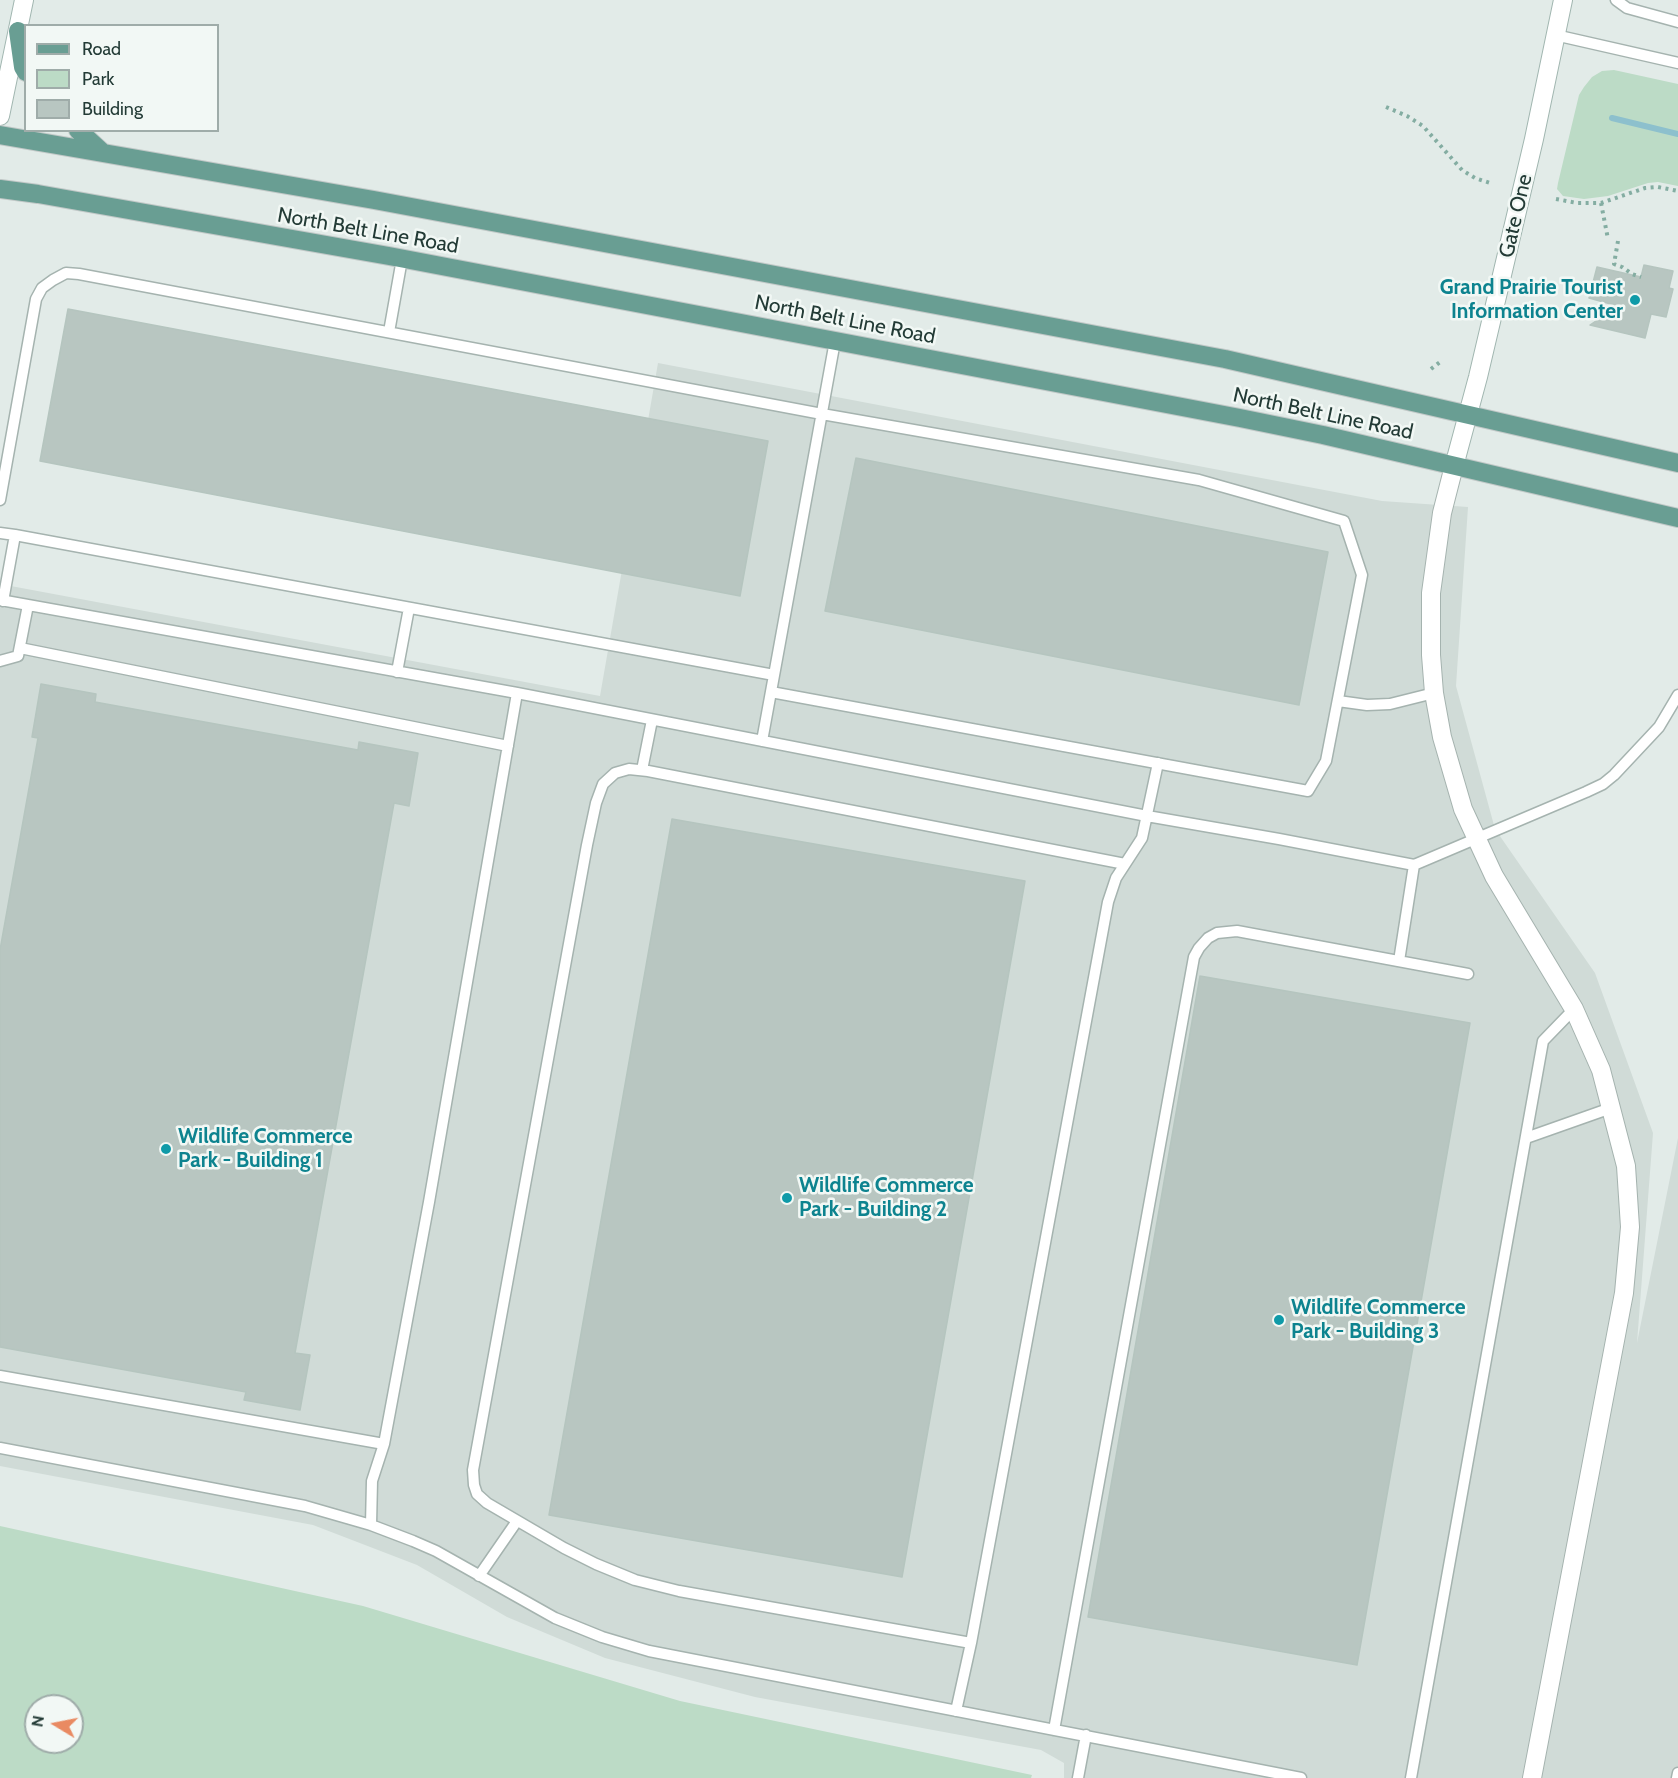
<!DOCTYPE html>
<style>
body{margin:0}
#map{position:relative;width:1678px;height:1778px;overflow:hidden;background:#e2ebe8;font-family:Cabin,sans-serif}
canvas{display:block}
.legend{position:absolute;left:24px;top:24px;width:195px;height:108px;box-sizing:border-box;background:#f2f8f5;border:2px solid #9faca9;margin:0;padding:8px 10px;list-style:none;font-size:18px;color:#233b36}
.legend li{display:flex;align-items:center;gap:12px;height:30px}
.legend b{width:30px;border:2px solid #9faca9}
.north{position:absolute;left:24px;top:1694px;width:60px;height:60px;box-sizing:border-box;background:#f2f8f5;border:2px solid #9faca9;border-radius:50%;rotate:280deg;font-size:16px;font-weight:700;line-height:24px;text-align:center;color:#233b36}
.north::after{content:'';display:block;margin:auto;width:21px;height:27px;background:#e98a62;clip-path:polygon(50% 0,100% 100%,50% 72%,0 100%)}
</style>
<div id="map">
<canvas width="1678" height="1778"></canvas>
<ul class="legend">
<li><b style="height:8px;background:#699e93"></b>Road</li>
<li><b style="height:16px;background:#bcdbc6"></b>Park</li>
<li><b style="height:16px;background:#b8c6c1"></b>Building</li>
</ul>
<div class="north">N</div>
</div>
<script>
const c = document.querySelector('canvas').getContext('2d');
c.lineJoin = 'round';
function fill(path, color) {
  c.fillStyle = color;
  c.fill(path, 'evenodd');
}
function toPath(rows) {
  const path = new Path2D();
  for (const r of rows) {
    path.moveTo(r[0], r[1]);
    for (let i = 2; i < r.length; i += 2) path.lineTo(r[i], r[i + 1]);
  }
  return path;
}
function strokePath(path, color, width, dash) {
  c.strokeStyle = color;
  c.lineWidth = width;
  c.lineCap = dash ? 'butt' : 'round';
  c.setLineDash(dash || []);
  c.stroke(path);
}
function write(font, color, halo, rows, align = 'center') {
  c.font = font + ' Cabin,sans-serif';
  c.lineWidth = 5;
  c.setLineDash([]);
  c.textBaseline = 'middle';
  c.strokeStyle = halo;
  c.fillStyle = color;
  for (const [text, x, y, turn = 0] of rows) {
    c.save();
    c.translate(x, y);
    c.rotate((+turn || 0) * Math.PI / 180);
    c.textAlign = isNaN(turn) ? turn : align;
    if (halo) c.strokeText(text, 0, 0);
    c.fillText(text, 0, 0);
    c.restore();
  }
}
fill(toPath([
 [658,363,1382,501,1468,507,1456,686,1495,829,1595,973,1653,1133,1637,1343,1678,1138,1678,1778,1064,1778,1064,1763,1041,1750,755,1697,605,1658,507,1617,417,1565,313,1525,0,1466,0,584,600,696]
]), '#d0dbd7');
fill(toPath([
 [1614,70,1678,84,1678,186,1658,182,1648,183,1608,196,1584,199,1563,196,1557,189,1558,183,1579,95,1584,87,1592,77,1602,71],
 [0,1526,363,1606,680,1701,1032,1775,1031,1778,0,1778],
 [36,1706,72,1706,72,1742,36,1742]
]), '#bcdbc6');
strokePath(toPath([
 [1612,118,1678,134]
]), '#8dc0cd', 6);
const building = toPath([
 [1644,265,1673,271,1669,288,1673,289,1666,317,1651,314,1645,338,1590,325,1618,306,1589,298,1597,267,1641,277,1644,265],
 [68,309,768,441,740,596,40,461,68,309],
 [856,458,1328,552,1299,705,825,611,856,458],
 [41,684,96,694,95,702,358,750,359,742,418,753,409,806,394,803,295,1353,310,1355,300,1410,244,1400,246,1392,0,1347,0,950,38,738,32,737,41,684],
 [672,819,1025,881,902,1577,549,1515,672,819],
 [1200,976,1470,1023,1357,1665,1088,1617,1200,976]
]);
fill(building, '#b8c6c1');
strokePath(building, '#b5c5bf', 1.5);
const lane = toPath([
 [1616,0,1627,8,1678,22],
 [1555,35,1678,63],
 [389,332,402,259],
 [0,500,36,299,42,288,53,280,66,273,79,274,822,414,1199,480,1344,521,1362,575,1326,761,1308,791,771,692],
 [0,533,15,535,3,601],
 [15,535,774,675],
 [0,600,517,693,1147,816,1279,839,1414,865,1586,792,1603,784,1614,775,1659,727,1678,695],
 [20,648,508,746],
 [0,661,18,656,28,605],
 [397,672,409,608],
 [1338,701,1367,705,1390,704,1434,693],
 [762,741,835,341],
 [642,770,652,720],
 [1399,961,1414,865],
 [1526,1138,1611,1108],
 [0,1376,384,1444,372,1481,371,1525],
 [384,1444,429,1202,517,693],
 [0,1448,305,1506,371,1525,413,1541,436,1551,555,1618,602,1637,649,1651,1301,1778],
 [479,1576,517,1521],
 [971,1643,679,1591,635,1580,596,1564,564,1548,487,1503,477,1494,474,1485,473,1470,587,845,596,803,603,784,615,773,629,769,648,771,1125,864],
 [956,1711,971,1643,1108,902,1116,878,1142,838,1158,763],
 [1054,1730,1194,957,1199,948,1208,938,1217,933,1237,931,1468,974],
 [1078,1778,1086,1735],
 [1411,1778,1543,1041,1574,1009],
 [1677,1778,1678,1773]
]);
const street = toPath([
 [1454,466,1442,513,1431,593,1431,655,1434,693,1442,737,1463,809,1494,876,1574,1009,1601,1070,1626,1166,1630,1227,1624,1293,1532,1778]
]);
const secondary = toPath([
 [0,116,24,0],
 [1454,466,1478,377,1534,139,1563,0]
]);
const primary = toPath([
 [18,31,23,67,26,72],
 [78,130,102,152],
 [0,135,374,200,1225,359,1678,463],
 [0,189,38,194,389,256,1240,418,1323,435,1678,518]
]);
strokePath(lane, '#a5b3af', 13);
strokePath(street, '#a5b3af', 20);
strokePath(secondary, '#a1b6b0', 20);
strokePath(primary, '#c1c8c7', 20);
strokePath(toPath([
 [1386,107,1407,116,1423,126,1462,170,1475,178,1493,184],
 [1556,199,1577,203,1601,203,1645,188,1658,187,1678,191],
 [1601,203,1608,239],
 [1618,241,1614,264,1622,267,1632,274,1641,277],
 [1431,369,1440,362]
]), '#84ada2', 4, [3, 4.5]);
strokePath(lane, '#fff', 10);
strokePath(street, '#fff', 18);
strokePath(secondary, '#fff', 18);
strokePath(primary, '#699e93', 18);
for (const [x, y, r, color] of [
 [1635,300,6,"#0f9aa8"],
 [166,1149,6,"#0f9aa8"],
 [787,1198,6,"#0f9aa8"],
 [1279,1320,6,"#0f9aa8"]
]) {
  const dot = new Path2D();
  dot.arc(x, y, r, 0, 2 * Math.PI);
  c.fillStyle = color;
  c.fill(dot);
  strokePath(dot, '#f2f8f5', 2);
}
write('21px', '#233b36', '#f2f8f5', [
 ["Gate One",1516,216,-77],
 ["North Belt Line Road",368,231,10],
 ["North Belt Line Road",845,320,11],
 ["North Belt Line Road",1323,414,12]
]);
write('bold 21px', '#0d838f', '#f2f8f5', [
 ["Grand Prairie Tourist",1623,288,"right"],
 ["Information Center",1623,312,"right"],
 ["Wildlife Commerce",178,1137],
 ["Park - Building 1",178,1161],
 ["Wildlife Commerce",799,1186],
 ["Park - Building 2",799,1210],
 ["Wildlife Commerce",1291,1308],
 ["Park - Building 3",1291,1332]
], 'left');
</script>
